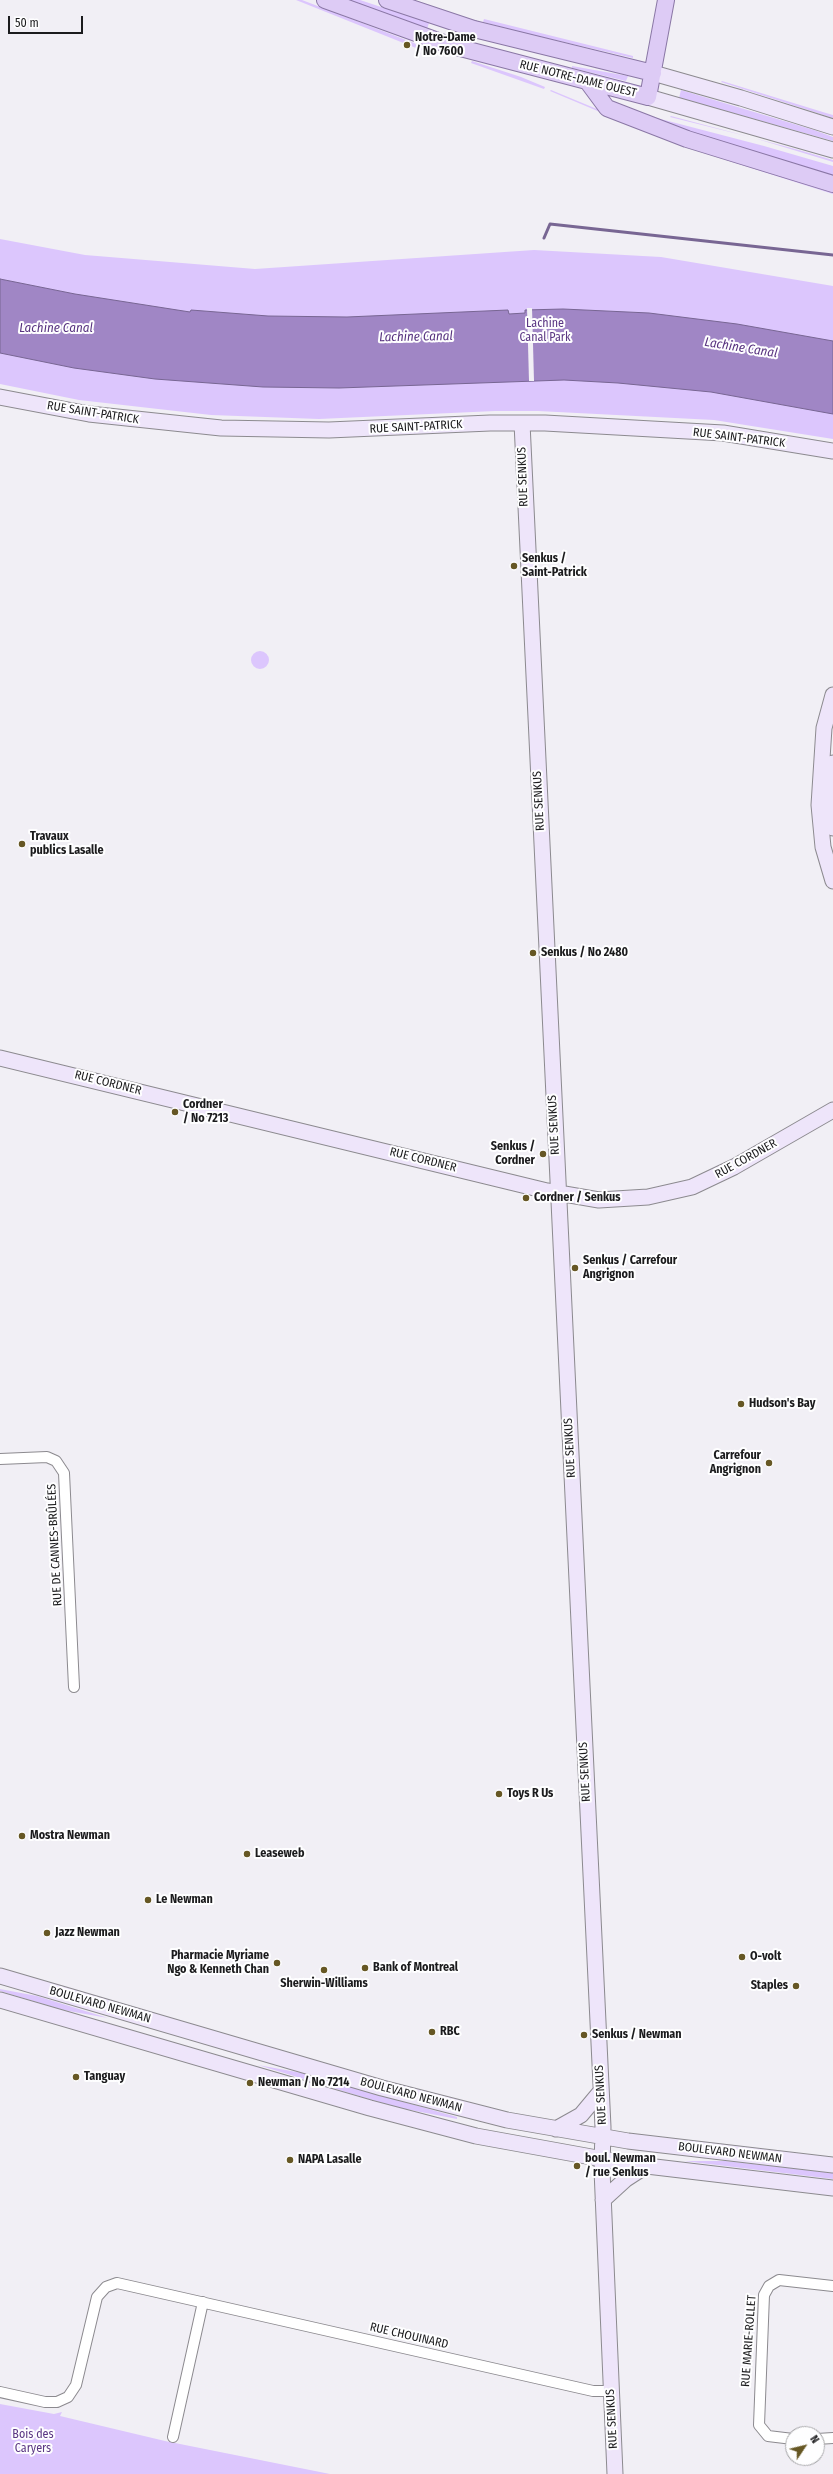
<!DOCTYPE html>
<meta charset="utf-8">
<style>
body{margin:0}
#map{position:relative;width:833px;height:2474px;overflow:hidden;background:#f1eff5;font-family:"Fira Sans Condensed",sans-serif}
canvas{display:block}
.north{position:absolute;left:785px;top:2426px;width:40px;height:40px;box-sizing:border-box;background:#fefeff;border:1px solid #a3a3a5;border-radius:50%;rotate:55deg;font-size:11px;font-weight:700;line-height:16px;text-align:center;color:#1b1b1d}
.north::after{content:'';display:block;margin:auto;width:14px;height:18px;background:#665724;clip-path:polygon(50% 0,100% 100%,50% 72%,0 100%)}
.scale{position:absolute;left:8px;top:16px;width:75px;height:18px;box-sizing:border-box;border:2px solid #1b1b1d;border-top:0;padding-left:5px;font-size:12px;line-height:14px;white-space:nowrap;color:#1b1b1d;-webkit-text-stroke:3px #fefeff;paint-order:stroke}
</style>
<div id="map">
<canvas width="833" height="2474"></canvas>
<div class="north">N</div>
<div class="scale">50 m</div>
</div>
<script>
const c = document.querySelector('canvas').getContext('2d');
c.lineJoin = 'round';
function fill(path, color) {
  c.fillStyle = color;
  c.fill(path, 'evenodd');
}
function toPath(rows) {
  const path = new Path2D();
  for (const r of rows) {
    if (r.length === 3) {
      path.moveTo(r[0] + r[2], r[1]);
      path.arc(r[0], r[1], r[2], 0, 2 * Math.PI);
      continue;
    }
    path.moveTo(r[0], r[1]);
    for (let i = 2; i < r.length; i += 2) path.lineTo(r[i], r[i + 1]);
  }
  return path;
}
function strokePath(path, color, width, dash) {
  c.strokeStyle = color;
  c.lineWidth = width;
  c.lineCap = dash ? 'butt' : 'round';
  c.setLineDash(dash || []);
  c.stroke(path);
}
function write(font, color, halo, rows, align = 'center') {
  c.font = font + ' "Fira Sans Condensed",sans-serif';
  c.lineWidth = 4;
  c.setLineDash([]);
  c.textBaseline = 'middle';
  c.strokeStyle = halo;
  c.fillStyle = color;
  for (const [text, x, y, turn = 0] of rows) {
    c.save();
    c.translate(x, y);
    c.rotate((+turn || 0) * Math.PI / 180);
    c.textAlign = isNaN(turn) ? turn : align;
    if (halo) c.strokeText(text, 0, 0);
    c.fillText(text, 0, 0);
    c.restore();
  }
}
fill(toPath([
 [296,0,302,0,414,43,422,49,421,50],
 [347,0,360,0,429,23,427,29],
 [484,19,633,56,633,58,525,33,483,22],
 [472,61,521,77,545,87,544,89,471,63],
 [572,66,628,76,626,81,572,68],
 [722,81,826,113,833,115,833,118,721,82],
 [551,90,638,126,638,128,550,91],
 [681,90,814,130,833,137,833,141,679,98],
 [649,116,764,146,833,166,833,177,683,131],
 [671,116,799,150,833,160,833,162,754,138,670,117],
 [688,147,833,191,833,194,732,162],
 [0,239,85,255,255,269,534,250,661,257,833,286,833,439,714,420,538,411,495,411,319,419,211,415,79,400,0,384],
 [260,660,9],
 [0,1989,37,1996,108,2018,63,2010,0,1991],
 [258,2065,302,2073,457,2117,457,2119,395,2107],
 [684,2161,726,2161,833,2173,833,2179],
 [0,2404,54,2414,62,2412,60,2416,165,2441,330,2474,0,2474]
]), '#dcc6fd');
const water = toPath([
 [0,279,75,294,190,312,191,310,268,316,347,317,508,310,509,314,525,313,525,310,563,309,649,313,737,324,833,341,833,414,711,392,618,383,564,380,339,388,263,387,155,379,74,368,0,353,0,279]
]);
fill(water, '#a086c5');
strokePath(water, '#786693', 1);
fill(toPath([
 [527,308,532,308,534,381,529,381]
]), '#f1eff5');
strokePath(toPath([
 [544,238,550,224,833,255]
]), '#786693', 3);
const street = toPath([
 [0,1459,47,1457,56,1461,64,1473,74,1687],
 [0,2392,45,2402,57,2402,68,2397,76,2385,97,2297,106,2287,117,2283,593,2391,611,2391],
 [173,2437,203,2302],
 [793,2439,768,2436,759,2425,764,2295,769,2286,779,2280,833,2286],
 [817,2439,833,2438]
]);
const secondary = toPath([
 [653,73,741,98,833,127],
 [648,97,833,150],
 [0,397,89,414,221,428,329,430,490,423,545,423,723,433,833,451],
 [522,423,603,2127,602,2170,615,2474],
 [833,695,824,728,819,805,823,847,833,881],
 [833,763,831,789,833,828],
 [0,1058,547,1191,599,1200,648,1197,692,1187,734,1167,833,1110],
 [0,1976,382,2088,507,2120,628,2141,833,2165],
 [0,2000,370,2108,476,2136,630,2164,833,2188],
 [556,2129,581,2115,601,2091],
 [603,2200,626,2179,646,2166]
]);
const primary = toPath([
 [325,0,449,45,648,97,666,0],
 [387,0,474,29,653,73],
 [587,81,607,108,687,139,833,184]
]);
strokePath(street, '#8c8a8f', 12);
strokePath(secondary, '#8c8a8f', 17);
strokePath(primary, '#8a77a5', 18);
strokePath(street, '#fff', 10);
strokePath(secondary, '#eee5fa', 15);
strokePath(primary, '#ddcbf5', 16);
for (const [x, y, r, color] of [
 [407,45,4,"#665724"],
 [514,566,4,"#665724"],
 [22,844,4,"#665724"],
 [533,953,4,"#665724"],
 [175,1112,4,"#665724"],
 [543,1154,4,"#665724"],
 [526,1198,4,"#665724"],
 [575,1268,4,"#665724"],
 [741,1404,4,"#665724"],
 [769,1463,4,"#665724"],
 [499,1794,4,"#665724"],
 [22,1836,4,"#665724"],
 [247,1854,4,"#665724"],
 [148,1900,4,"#665724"],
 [47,1933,4,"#665724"],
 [742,1957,4,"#665724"],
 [277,1963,4,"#665724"],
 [365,1968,4,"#665724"],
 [324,1970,4,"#665724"],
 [796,1986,4,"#665724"],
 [432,2032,4,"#665724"],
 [584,2035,4,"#665724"],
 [76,2077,4,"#665724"],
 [250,2083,4,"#665724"],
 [290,2160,4,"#665724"],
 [577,2166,4,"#665724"]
]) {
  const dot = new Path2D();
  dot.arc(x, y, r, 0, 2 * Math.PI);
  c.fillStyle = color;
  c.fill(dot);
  strokePath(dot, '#fefeff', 1.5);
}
write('bold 12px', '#1b1b1d', '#fefeff', [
 ["Notre-Dame",415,38],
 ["/ No 7600",415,52],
 ["Senkus /",522,559],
 ["Saint-Patrick",522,573],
 ["Travaux",30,837],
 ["publics Lasalle",30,851],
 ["Senkus / No 2480",541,953],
 ["Cordner",183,1105],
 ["/ No 7213",183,1119],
 ["Senkus /",535,1147,"right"],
 ["Cordner",535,1161,"right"],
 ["Cordner / Senkus",534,1198],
 ["Senkus / Carrefour",583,1261],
 ["Angrignon",583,1275],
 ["Hudson's Bay",749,1404],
 ["Carrefour",761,1456,"right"],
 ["Angrignon",761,1470,"right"],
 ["Toys R Us",507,1794],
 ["Mostra Newman",30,1836],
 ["Leaseweb",255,1854],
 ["Le Newman",156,1900],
 ["Jazz Newman",55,1933],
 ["Pharmacie Myriame",269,1956,"right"],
 ["Ngo & Kenneth Chan",269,1970,"right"],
 ["O-volt",750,1957],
 ["Bank of Montreal",373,1968],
 ["Sherwin-Williams",324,1984,"center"],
 ["Staples",788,1986,"right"],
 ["RBC",440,2032],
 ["Senkus / Newman",592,2035],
 ["Tanguay",84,2077],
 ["Newman / No 7214",258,2083],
 ["boul. Newman",585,2159],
 ["/ rue Senkus",585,2173],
 ["NAPA Lasalle",298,2160]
], 'left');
write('12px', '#1b1b1d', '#fefeff', [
 ["RUE NOTRE-DAME OUEST",578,79,14],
 ["RUE SAINT-PATRICK",93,413,9],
 ["RUE SAINT-PATRICK",416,427,-3],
 ["RUE SAINT-PATRICK",739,438,7],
 ["RUE SENKUS",523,477,-92],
 ["RUE SENKUS",539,801,-93],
 ["RUE CORDNER",108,1083,14],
 ["RUE SENKUS",554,1125,-93],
 ["RUE CORDNER",746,1159,-29],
 ["RUE CORDNER",423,1160,14],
 ["RUE SENKUS",570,1448,-93],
 ["RUE DE CANNES-BRÛLÉES",55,1545,-93],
 ["RUE SENKUS",585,1772,-93],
 ["BOULEVARD NEWMAN",100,2005,16],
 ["BOULEVARD NEWMAN",411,2095,15],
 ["RUE SENKUS",601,2095,-93],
 ["BOULEVARD NEWMAN",730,2153,7],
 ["RUE CHOUINARD",409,2336,13],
 ["RUE MARIE-ROLLET",749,2341,-86],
 ["RUE SENKUS",612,2419,-93]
]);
write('12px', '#5b3784', '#fefeff', [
 ["Lachine",545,324],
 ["Canal Park",545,338],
 ["Bois des",33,2435],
 ["Caryers",33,2449]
]);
write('italic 13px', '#57327f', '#fefeff', [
 ["Lachine Canal",56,328],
 ["Lachine Canal",416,337,-1],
 ["Lachine Canal",741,348,9]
]);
</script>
